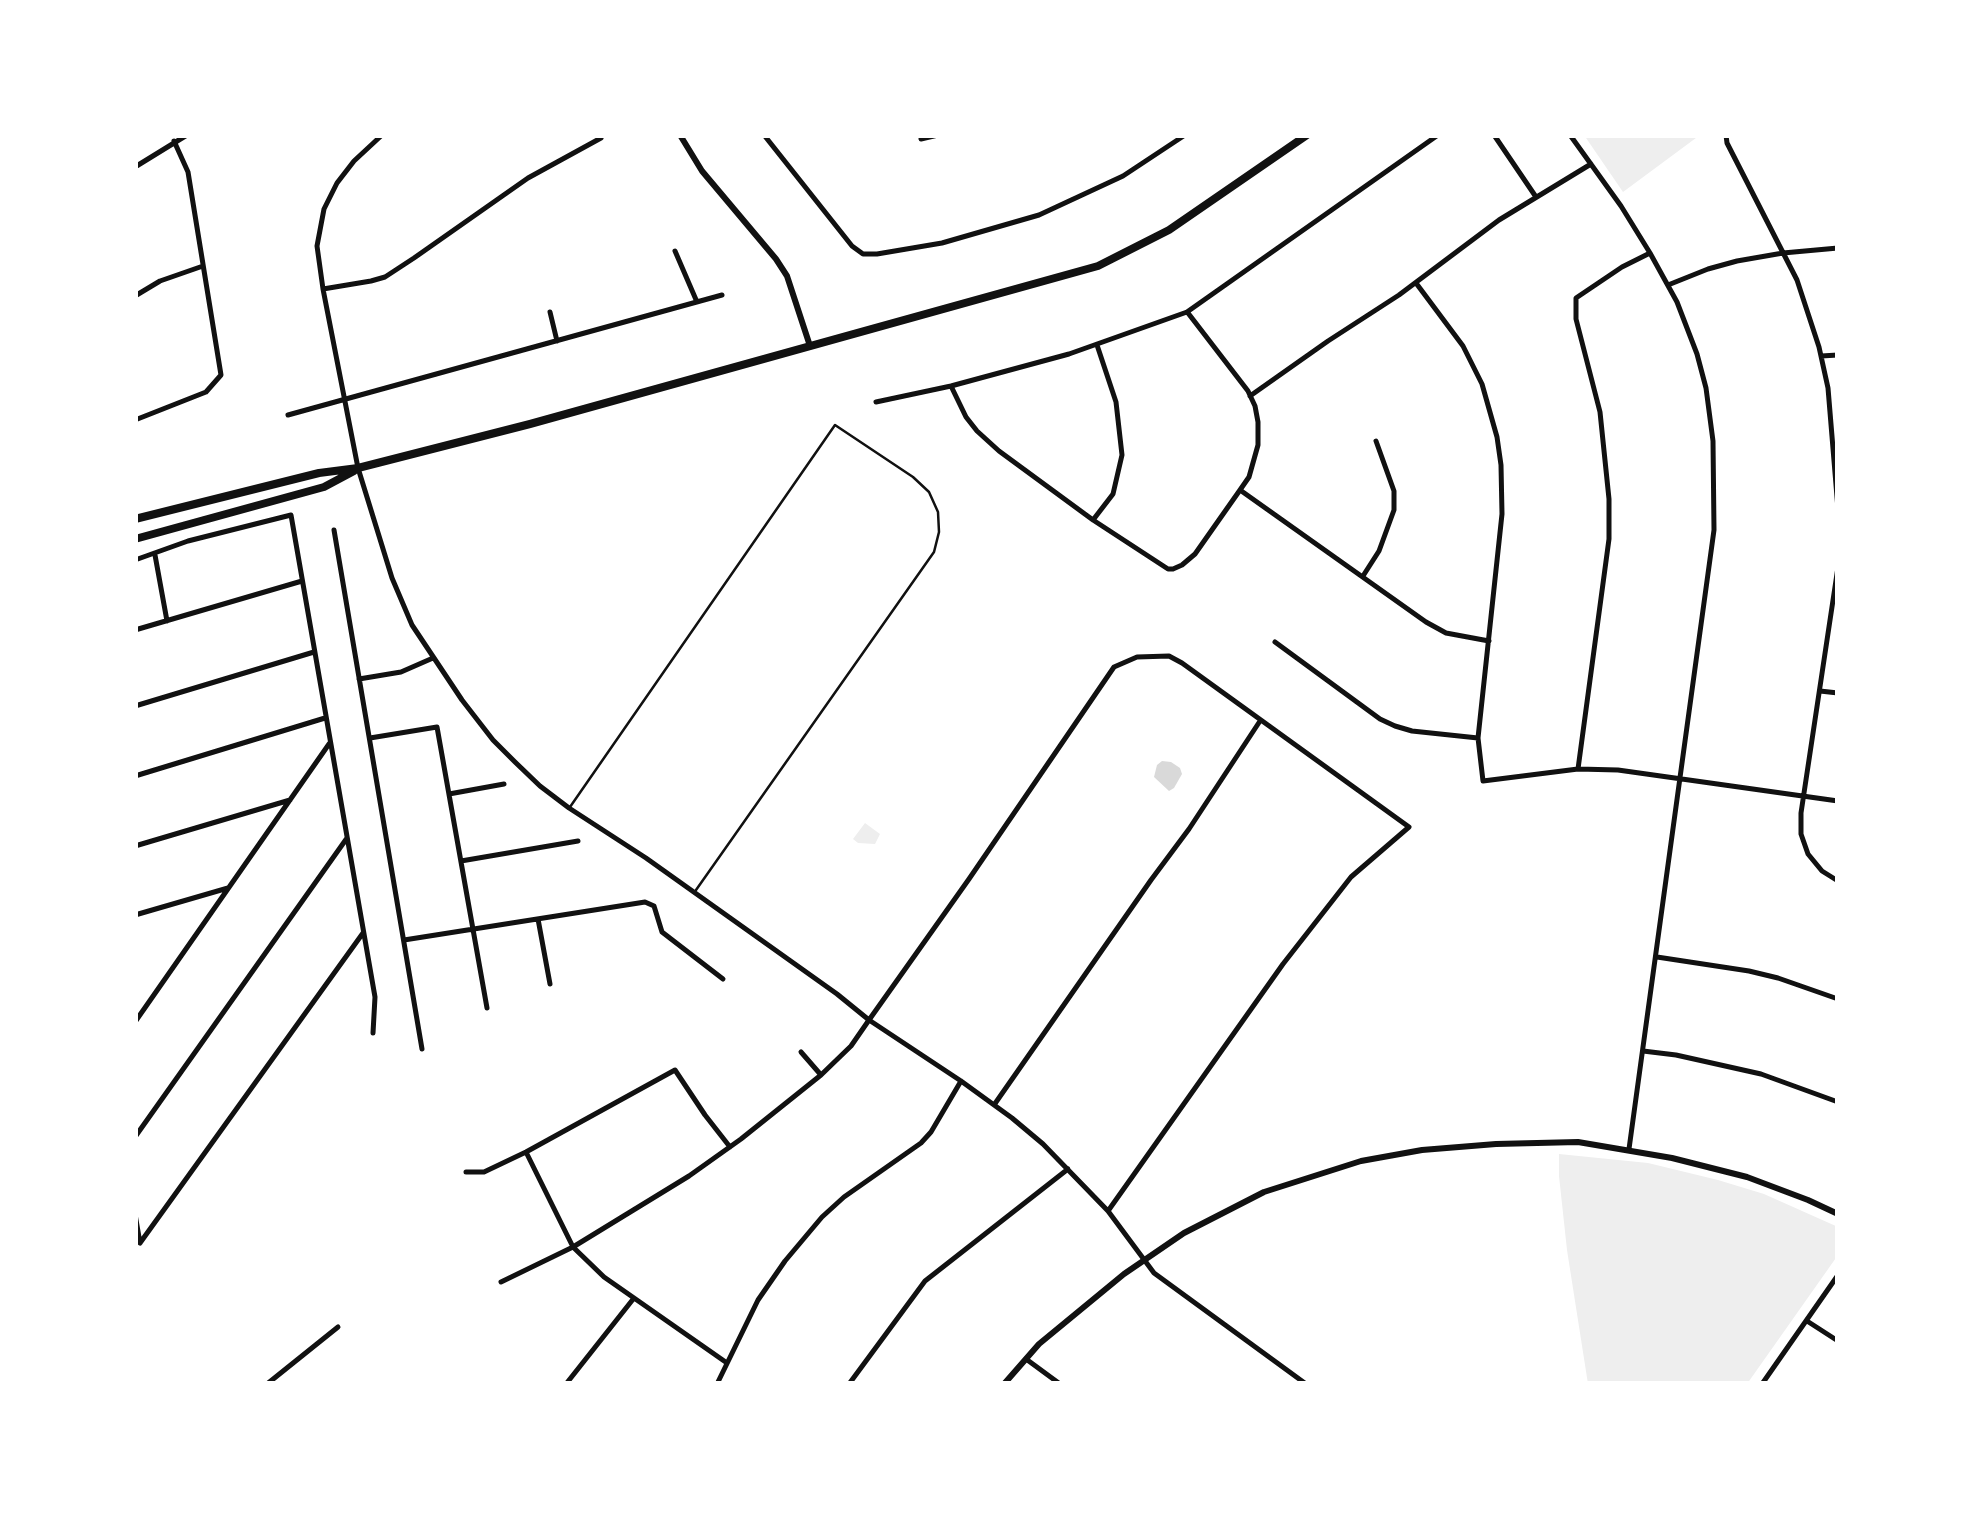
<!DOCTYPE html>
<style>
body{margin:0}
#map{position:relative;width:1973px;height:1519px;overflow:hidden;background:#fff;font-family:Lato,sans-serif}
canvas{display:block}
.frame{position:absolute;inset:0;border:138px solid #fff;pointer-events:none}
</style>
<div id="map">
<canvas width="1973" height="1519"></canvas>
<div class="frame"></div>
</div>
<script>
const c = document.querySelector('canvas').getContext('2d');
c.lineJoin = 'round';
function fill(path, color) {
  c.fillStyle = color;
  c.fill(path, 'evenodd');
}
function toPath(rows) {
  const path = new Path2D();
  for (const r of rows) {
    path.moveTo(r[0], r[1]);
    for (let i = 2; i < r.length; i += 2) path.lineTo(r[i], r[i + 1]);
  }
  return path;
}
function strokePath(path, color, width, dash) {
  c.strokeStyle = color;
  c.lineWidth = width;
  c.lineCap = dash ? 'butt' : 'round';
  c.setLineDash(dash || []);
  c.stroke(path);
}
fill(toPath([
 [1584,135,1700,135,1623,192],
 [865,823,880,834,875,844,858,843,853,839],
 [1559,1154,1648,1163,1718,1180,1764,1194,1838,1227,1838,1255,1747,1384,1588,1384,1567,1250,1559,1176]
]), '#eee');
fill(toPath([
 [1162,761,1171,762,1180,768,1182,774,1174,788,1169,791,1154,777,1157,765]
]), '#d9d9d9');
strokePath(toPath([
 [570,807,835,425,913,477,929,492,938,512,939,532,934,552,696,890]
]), '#111', 2.5);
strokePath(toPath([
 [382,135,354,161,337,183,324,209,317,246,323,289,358,468,392,578,412,625,462,700,493,740,515,762,540,786,569,808,646,858,837,994,869,1020,961,1081,1012,1118,1043,1144,1108,1211,1154,1273,1306,1384],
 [764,135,852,246,863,254,877,254,942,243,1039,215,1123,176,1185,135],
 [1494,135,1536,197],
 [1570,135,1621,206,1650,253,1677,302,1697,354,1706,388,1713,441,1714,530,1629,1149],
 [1726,135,1727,143,1797,280,1819,347,1828,388,1838,509],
 [921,139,938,135],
 [135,167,187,135],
 [675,251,697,302],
 [1416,283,1463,346,1482,384,1497,437,1501,465,1502,514,1478,738,1483,781,1578,769,1618,770,1838,801],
 [1668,285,1708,269,1737,261,1783,253,1838,248],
 [323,289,371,281,385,277,414,258,528,178,601,138],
 [135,296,160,281,203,266],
 [550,312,557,341],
 [1821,356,1838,355],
 [951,386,966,417,977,431,999,451,1093,520,1168,569,1173,569,1182,565,1195,554,1240,490,1249,477,1258,445,1258,422,1255,406,1248,391,1188,313],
 [1250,396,1328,341,1399,295,1499,220,1591,164],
 [876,402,951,386,1069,354,1187,312,1438,135],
 [288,415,722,295],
 [135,420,206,392,221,375,188,172,174,141],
 [1240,490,1426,622,1446,633,1489,641],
 [1093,520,1113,494,1122,455,1116,402,1097,345],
 [334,530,422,1049],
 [155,555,167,621],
 [135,560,188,541,291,515,375,997,373,1033],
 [1838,567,1801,813,1801,834,1808,854,1822,871,1838,881],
 [1363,576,1379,551,1394,510,1394,491,1376,441],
 [135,630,302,581],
 [1275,642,1380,719,1395,726,1412,731,1478,738],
 [359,679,401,672,433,658],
 [1820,691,1838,693],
 [135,706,314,652],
 [370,738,437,727,487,1008],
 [1578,769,1609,539,1609,499,1600,412,1576,319,1576,298,1622,267,1650,253],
 [135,776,325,718],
 [449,794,504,784],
 [135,846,290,800],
 [461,861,578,841],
 [135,915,228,888],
 [538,919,550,984],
 [404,940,645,902,654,906,662,932,723,979],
 [1657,957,1749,971,1778,978,1838,999],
 [135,1022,329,744],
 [1643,1051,1676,1055,1761,1074,1838,1102],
 [801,1052,821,1075],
 [994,1105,1151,880,1189,829,1260,721],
 [135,1137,347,838],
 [526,1152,573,1247,604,1277,727,1363],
 [466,1172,484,1172,526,1152,675,1070,705,1115,730,1147],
 [135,1214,140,1243],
 [140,1243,363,933],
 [501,1282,573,1247,689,1176,741,1139,821,1075,851,1046,869,1020,969,879,1114,667,1137,657,1169,656,1182,663,1409,827,1351,877,1283,964,1108,1211],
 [1807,1321,1838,1341],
 [1026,1359,1060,1384],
 [267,1384,338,1327],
 [566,1384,634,1298],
 [717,1384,758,1300,785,1261,822,1217,844,1197,921,1143,931,1132,961,1081],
 [849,1384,925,1281,1068,1169],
 [1762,1384,1838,1275]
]), '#111', 5);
strokePath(toPath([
 [680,135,702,171,776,259,787,276,810,346],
 [1004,1384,1039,1344,1124,1274,1184,1233,1264,1192,1361,1161,1422,1150,1496,1144,1578,1142,1672,1158,1747,1177,1808,1200,1838,1214]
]), '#111', 6);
strokePath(toPath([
 [135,519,319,473,358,468,530,424,1098,266,1169,230,1307,135],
 [135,539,324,487,354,471]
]), '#111', 8);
</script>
